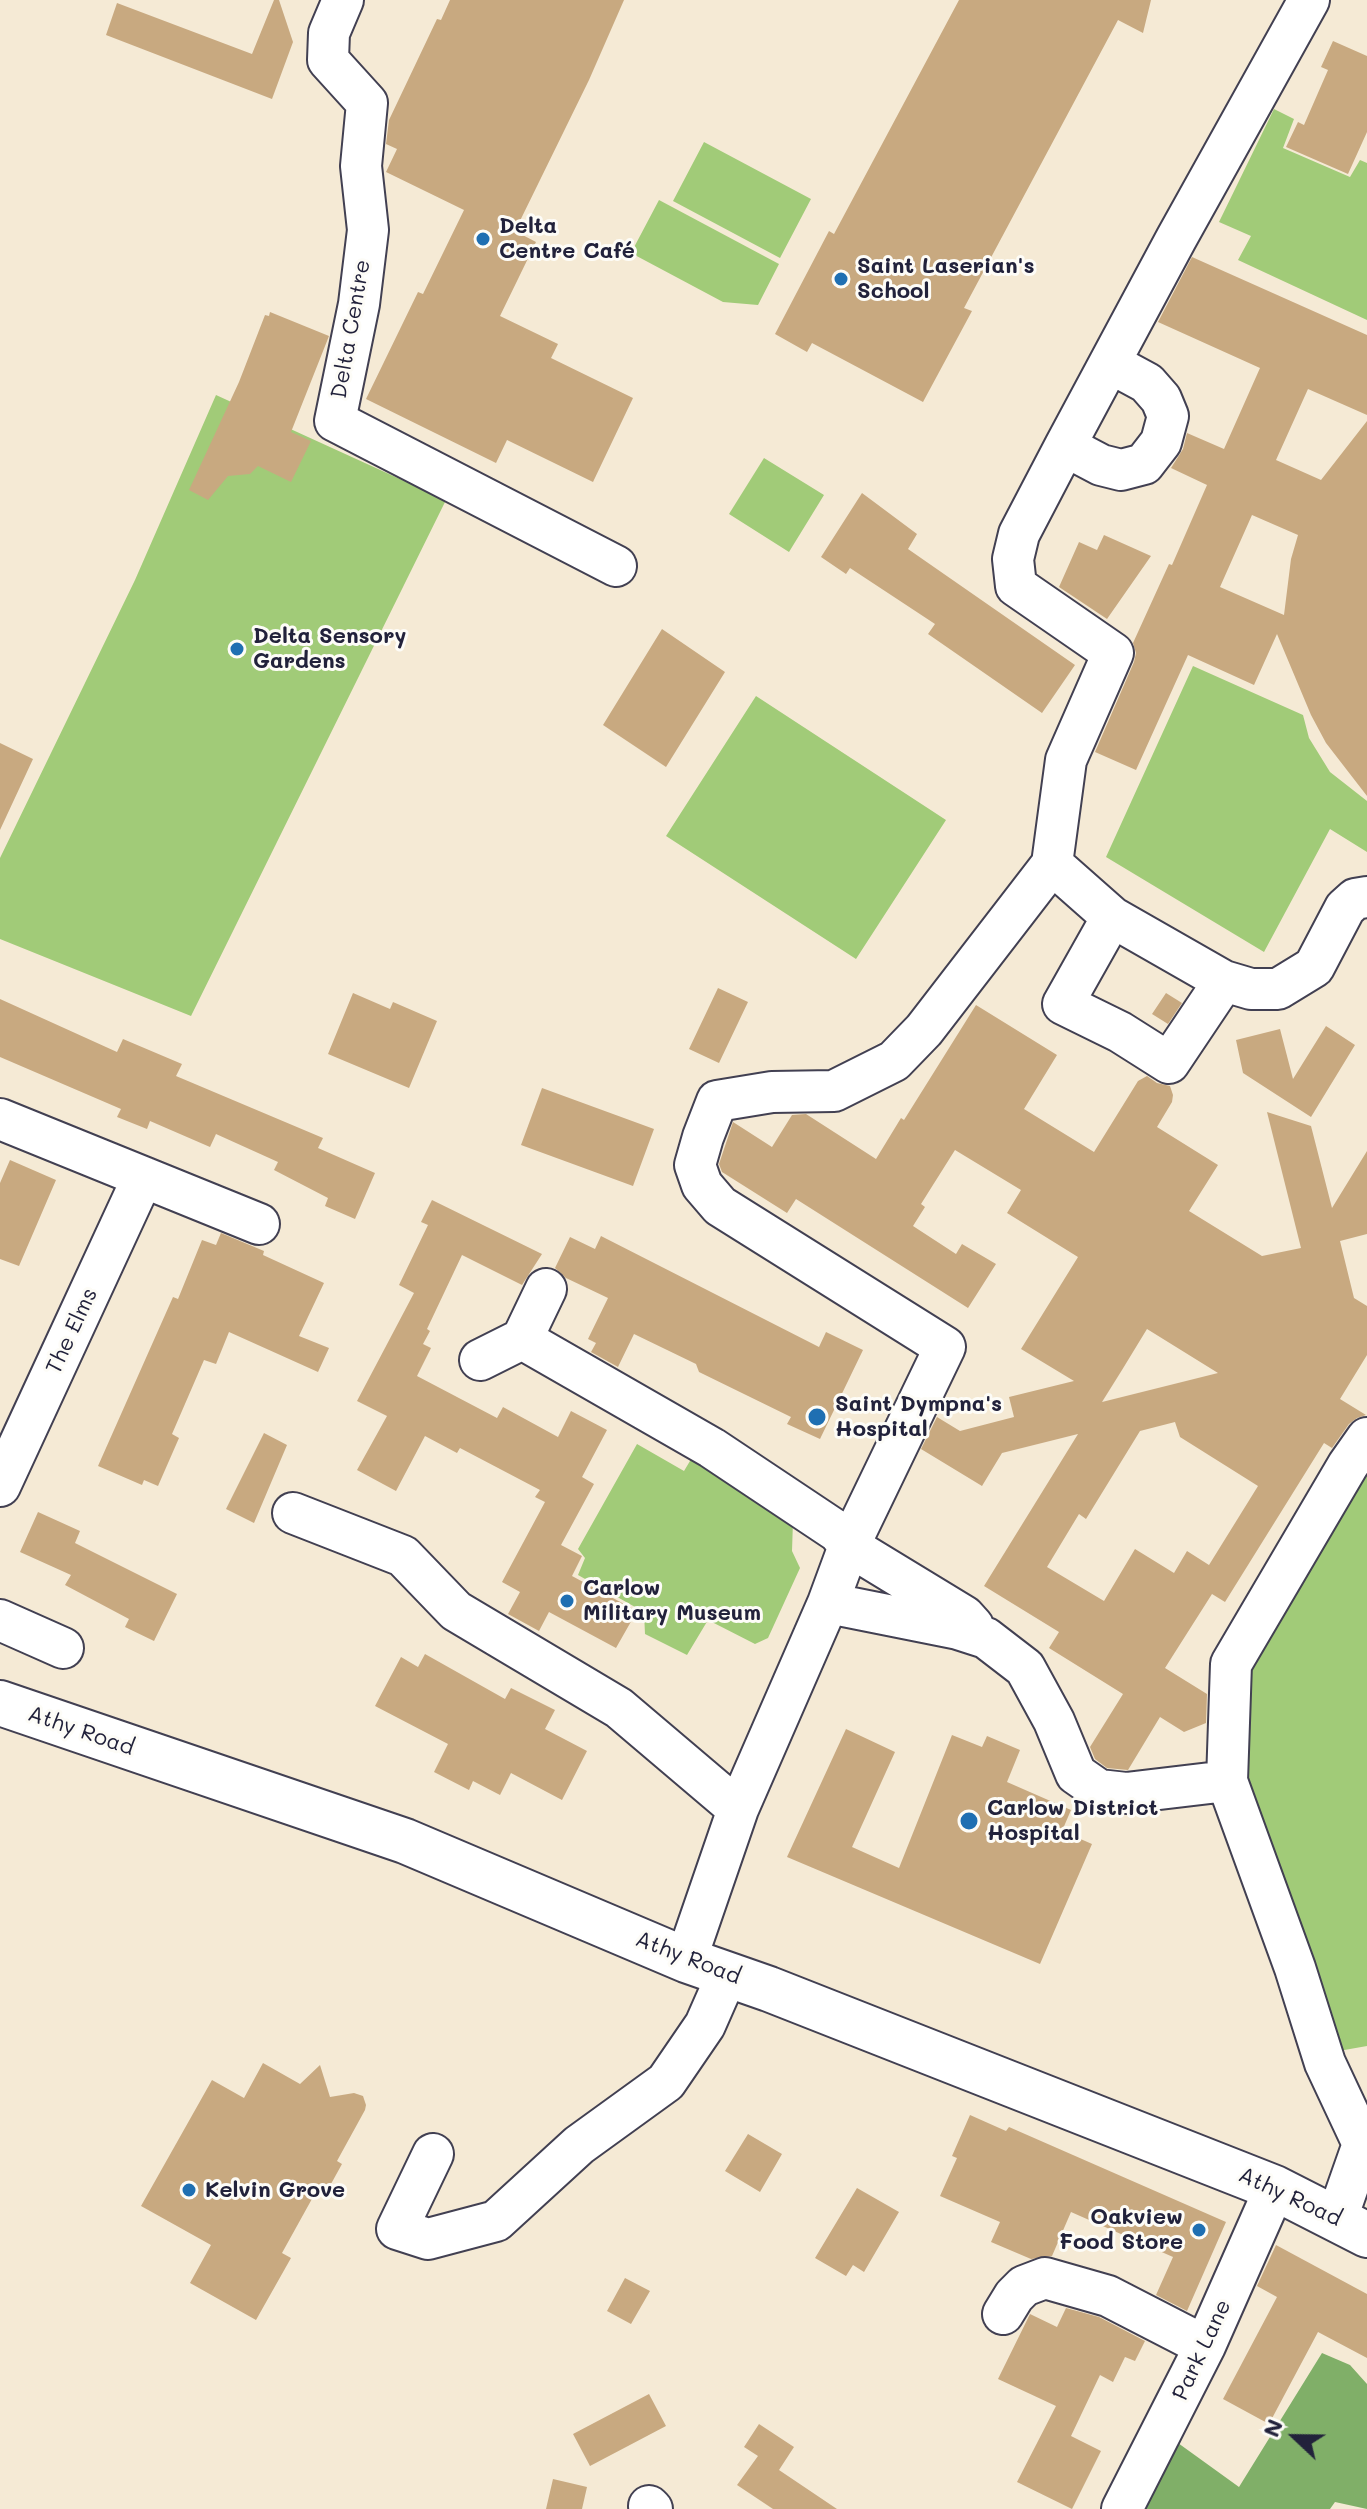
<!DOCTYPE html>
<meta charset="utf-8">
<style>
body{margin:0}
#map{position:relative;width:1367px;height:2509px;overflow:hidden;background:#f5ead5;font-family:Mali,sans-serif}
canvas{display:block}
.north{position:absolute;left:1255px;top:2397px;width:80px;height:80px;-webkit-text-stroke:6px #fdfcf7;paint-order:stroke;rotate:292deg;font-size:22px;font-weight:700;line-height:32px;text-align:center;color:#22223b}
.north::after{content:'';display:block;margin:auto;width:28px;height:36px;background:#22223b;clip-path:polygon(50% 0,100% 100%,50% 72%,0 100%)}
</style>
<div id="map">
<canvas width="1367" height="2509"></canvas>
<div class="north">N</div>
</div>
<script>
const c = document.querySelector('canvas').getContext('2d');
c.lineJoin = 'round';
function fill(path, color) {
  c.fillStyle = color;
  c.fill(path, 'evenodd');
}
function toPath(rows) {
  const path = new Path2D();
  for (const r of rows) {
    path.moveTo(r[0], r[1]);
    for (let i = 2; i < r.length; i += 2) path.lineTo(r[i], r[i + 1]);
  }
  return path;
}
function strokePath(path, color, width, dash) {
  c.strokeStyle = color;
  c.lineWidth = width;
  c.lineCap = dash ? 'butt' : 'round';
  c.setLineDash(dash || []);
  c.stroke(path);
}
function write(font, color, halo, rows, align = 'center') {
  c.font = font + ' Mali,sans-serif';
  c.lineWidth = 6;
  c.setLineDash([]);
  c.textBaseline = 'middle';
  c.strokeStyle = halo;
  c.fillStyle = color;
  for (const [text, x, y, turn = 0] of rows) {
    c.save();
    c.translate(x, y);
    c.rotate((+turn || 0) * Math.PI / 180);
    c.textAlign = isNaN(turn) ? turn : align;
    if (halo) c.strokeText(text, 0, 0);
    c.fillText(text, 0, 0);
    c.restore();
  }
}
fill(toPath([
 [1274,109,1294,119,1283,148,1350,177,1360,160,1367,163,1367,320,1238,260,1251,236,1219,222],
 [704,142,811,199,780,258,673,201],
 [659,200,779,264,758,305,723,302,631,253],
 [216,395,446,500,191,1016,0,939,0,858,135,580],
 [764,458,824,495,789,552,729,514],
 [1193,666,1303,715,1309,738,1330,772,1367,801,1367,852,1330,829,1264,952,1106,857],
 [756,696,946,820,856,959,666,836],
 [637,1444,684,1471,696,1451,793,1521,792,1551,800,1568,768,1638,755,1644,708,1620,687,1655,645,1634,644,1612,578,1575,585,1558,578,1549],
 [1367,1463,1367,2046,1333,2052,1243,1770,1244,1670]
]), '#a1cb78');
fill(toPath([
 [1322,2353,1350,2365,1367,2384,1367,2509,1335,2502,1330,2509,1141,2509,1178,2443,1239,2487]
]), '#80af68');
fill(toPath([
 [274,0,279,0,293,42,272,99,106,35,117,3,252,54],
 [450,0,624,0,589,80,515,231,536,242,500,316,558,344,551,358,633,398,593,482,507,440,496,463,366,399,418,292,423,294,464,210,386,172,397,149,386,144,389,120,437,19,441,20],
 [959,0,1151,0,1143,33,1118,20,964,308,972,311,923,402,812,343,807,352,775,334,829,231,834,234],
 [1333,41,1367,56,1367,132,1348,174,1286,147,1298,122,1304,125,1328,70,1321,67],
 [1192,257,1367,335,1367,415,1308,389,1276,460,1321,480,1367,421,1367,796,1326,743,1311,715,1277,634,1254,685,1188,655,1136,770,1095,752,1134,662,1136,653,1133,643,1169,564,1172,565,1207,485,1171,468,1183,449,1187,433,1224,449,1260,368,1158,322],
 [1252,515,1298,535,1291,559,1284,615,1220,587],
 [270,312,329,336,291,432,311,441,291,482,258,466,250,474,228,476,208,500,189,490,239,382,265,315,269,316],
 [862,493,917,534,908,549,1075,665,1042,713,928,634,935,624,850,568,846,574,821,557],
 [1104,535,1151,556,1107,619,1059,587,1079,542,1097,550],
 [662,629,725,672,666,767,603,725],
 [0,743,33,759,0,830],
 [718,988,748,1002,719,1063,689,1049],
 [353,993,390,1009,393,1002,437,1021,409,1088,328,1054],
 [1166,993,1182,1003,1168,1024,1152,1014],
 [0,999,117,1052,123,1039,182,1064,176,1076,323,1138,318,1148,375,1173,355,1219,325,1206,328,1198,274,1170,278,1162,216,1134,210,1147,150,1121,147,1129,117,1117,121,1109,0,1057],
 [976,1005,1057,1055,1024,1109,1094,1152,1138,1081,1147,1076,1157,1083,1170,1086,1173,1095,1172,1102,1157,1127,1218,1165,1189,1211,1262,1256,1301,1248,1267,1112,1311,1126,1332,1208,1367,1151,1367,1234,1340,1241,1354,1298,1367,1306,1367,1355,1340,1399,1366,1415,1357,1418,1349,1424,1332,1448,1324,1443,1225,1602,1212,1594,1165,1668,1207,1694,1206,1723,1184,1732,1160,1717,1128,1770,1107,1768,1095,1759,1090,1747,1123,1694,1049,1648,1059,1632,984,1586,1078,1434,1002,1453,982,1486,921,1449,937,1417,960,1431,1014,1417,1009,1397,1074,1381,1021,1349,1078,1257,1007,1213,1021,1190,955,1150,921,1204,925,1207,913,1226,956,1254,962,1244,996,1264,968,1308,796,1199,787,1213,722,1172,719,1164,733,1122,772,1147,792,1115,806,1114,876,1159,901,1118,904,1120],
 [1147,1329,1218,1373,1102,1402,1122,1370],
 [1175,1422,1180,1437,1258,1486,1209,1565,1187,1551,1174,1573,1135,1549,1104,1601,1047,1567,1079,1514,1086,1519,1140,1431],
 [1326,1026,1355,1045,1311,1117,1243,1073,1236,1040,1280,1029,1293,1079],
 [542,1088,654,1129,633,1186,521,1145],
 [10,1160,56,1180,19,1266,0,1259,0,1183],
 [432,1200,542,1254,522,1285,462,1255,427,1329,430,1331,423,1344,431,1348,417,1376,497,1418,503,1407,558,1437,571,1411,607,1430,582,1477,594,1484,561,1545,582,1556,572,1576,637,1611,616,1648,549,1612,539,1631,508,1614,520,1592,502,1582,545,1502,535,1497,540,1490,460,1448,457,1453,425,1436,396,1491,357,1470,387,1416,357,1401,414,1293,399,1285,428,1225,421,1222],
 [221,1233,264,1251,263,1255,324,1283,299,1336,329,1348,318,1372,229,1332,216,1364,204,1360,172,1434,179,1438,158,1486,144,1480,142,1485,98,1466,173,1297,178,1299,202,1240,216,1245],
 [601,1236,819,1347,826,1332,863,1350,820,1439,787,1424,791,1417,699,1372,696,1364,634,1334,618,1367,591,1352,596,1343,588,1339,608,1298,566,1278,555,1268,570,1237,595,1249],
 [264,1433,287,1445,254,1523,226,1509],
 [38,1512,80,1531,75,1543,177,1594,154,1641,125,1627,129,1619,65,1585,71,1575,20,1552],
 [425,1654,505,1699,511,1688,555,1710,545,1729,587,1751,562,1800,511,1773,500,1795,473,1781,469,1790,434,1772,448,1744,375,1706,401,1657,418,1667],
 [846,1729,895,1752,852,1847,899,1868,952,1735,982,1747,987,1736,1020,1750,1007,1782,1071,1810,1062,1831,1092,1844,1040,1964,787,1857],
 [263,2063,300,2084,320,2065,330,2097,354,2093,363,2096,366,2105,365,2110,337,2161,342,2164,326,2193,318,2188,282,2253,291,2258,256,2320,190,2283,211,2245,141,2206,212,2080,244,2098],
 [970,2115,1006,2131,1009,2127,1226,2222,1187,2311,1156,2295,1173,2257,1071,2212,1052,2256,1031,2259,991,2242,1000,2222,940,2196,957,2158,952,2156],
 [748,2134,782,2154,760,2192,725,2171],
 [857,2188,899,2212,864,2272,853,2265,846,2276,815,2258],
 [1276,2245,1367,2294,1367,2358,1318,2332,1269,2424,1223,2399,1277,2297,1257,2286],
 [625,2278,650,2291,631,2324,607,2311],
 [1066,2308,1099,2317,1145,2341,1135,2361,1125,2357,1113,2382,1100,2375,1071,2436,1101,2451,1072,2509,1017,2482,1056,2406,998,2379,1030,2314,1057,2327],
 [649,2394,666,2426,590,2466,573,2434],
 [759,2424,794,2447,779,2470,837,2509,773,2509,737,2485,758,2456,744,2447],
 [553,2479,587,2487,582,2509,546,2509]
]), '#c8a980');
const minor = toPath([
 [343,0,329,33,328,60,367,103,361,166,368,230,359,304,335,421,616,566],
 [1065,446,1101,465,1121,470,1144,464,1161,442,1168,416,1161,399,1147,383,1110,363],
 [1112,917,1052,864,1066,760,1113,653,1016,586,1013,559,1019,534,1065,446,1176,239,1309,0],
 [1224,981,1169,1063,1120,1032,1063,1004,1112,917,1224,981,1251,989,1278,989,1314,967,1345,908,1355,899,1367,897],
 [0,1119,259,1224],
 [546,1289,522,1339,712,1448,838,1532,849,1546,964,1616,973,1626],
 [480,1360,522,1339],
 [0,1486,143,1177],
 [293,1513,403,1556,456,1611,619,1708,738,1809,828,1603,958,1629,986,1638,1025,1668,1054,1721,1076,1774,1099,1790,1126,1793,1227,1781],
 [828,1603,849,1546,945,1347,720,1206,702,1185,695,1165,703,1137,717,1101,772,1092,834,1091,894,1061,924,1030,1052,864],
 [0,1620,63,1648],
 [686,1960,738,1809],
 [433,2154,397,2229,428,2239,496,2221,579,2145,666,2082,705,2025,727,1975],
 [1337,2218,1363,2144,1325,2063,1295,1968,1227,1781,1231,1664,1348,1465,1367,1438],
 [1003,2314,1014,2296,1024,2286,1045,2278,1108,2296,1205,2346],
 [649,2506,652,2509],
 [1122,2509,1205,2346,1275,2188]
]);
const major = toPath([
 [0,1703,405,1841,686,1960,769,1989,1275,2188,1367,2235]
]);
strokePath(minor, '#424052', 44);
strokePath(major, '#424052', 48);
strokePath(minor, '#fff', 40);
strokePath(major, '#fff', 44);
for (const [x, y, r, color] of [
 [483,239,8,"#1f6fb2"],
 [841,279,8,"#1f6fb2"],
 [237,649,8,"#1f6fb2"],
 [817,1417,10,"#1f6fb2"],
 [567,1601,8,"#1f6fb2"],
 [969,1821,10,"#1f6fb2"],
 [189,2190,8,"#1f6fb2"],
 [1199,2230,8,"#1f6fb2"]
]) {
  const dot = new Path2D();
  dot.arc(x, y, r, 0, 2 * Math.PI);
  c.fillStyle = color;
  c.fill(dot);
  strokePath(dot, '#fdfcf7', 3);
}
write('bold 22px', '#22223b', '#fdfcf7', [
 ["Delta",499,226],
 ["Centre Café",499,251],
 ["Saint Laserian's",857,266],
 ["School",857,291],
 ["Delta Sensory",253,636],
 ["Gardens",253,661],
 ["Saint Dympna's",835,1404],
 ["Hospital",835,1429],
 ["Carlow",583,1588],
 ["Military Museum",583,1613],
 ["Carlow District",987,1808],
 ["Hospital",987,1833],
 ["Kelvin Grove",205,2190],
 ["Oakview",1183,2217,"right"],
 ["Food Store",1183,2242,"right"]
], 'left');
write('22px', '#22223b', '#fdfcf7', [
 ["Delta Centre",351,329,-80],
 ["The Elms",72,1331,-65],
 ["Athy Road",81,1731,19],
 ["Athy Road",688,1958,21],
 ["Athy Road",1290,2197,25],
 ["Park Lane",1202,2350,-65]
]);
</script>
